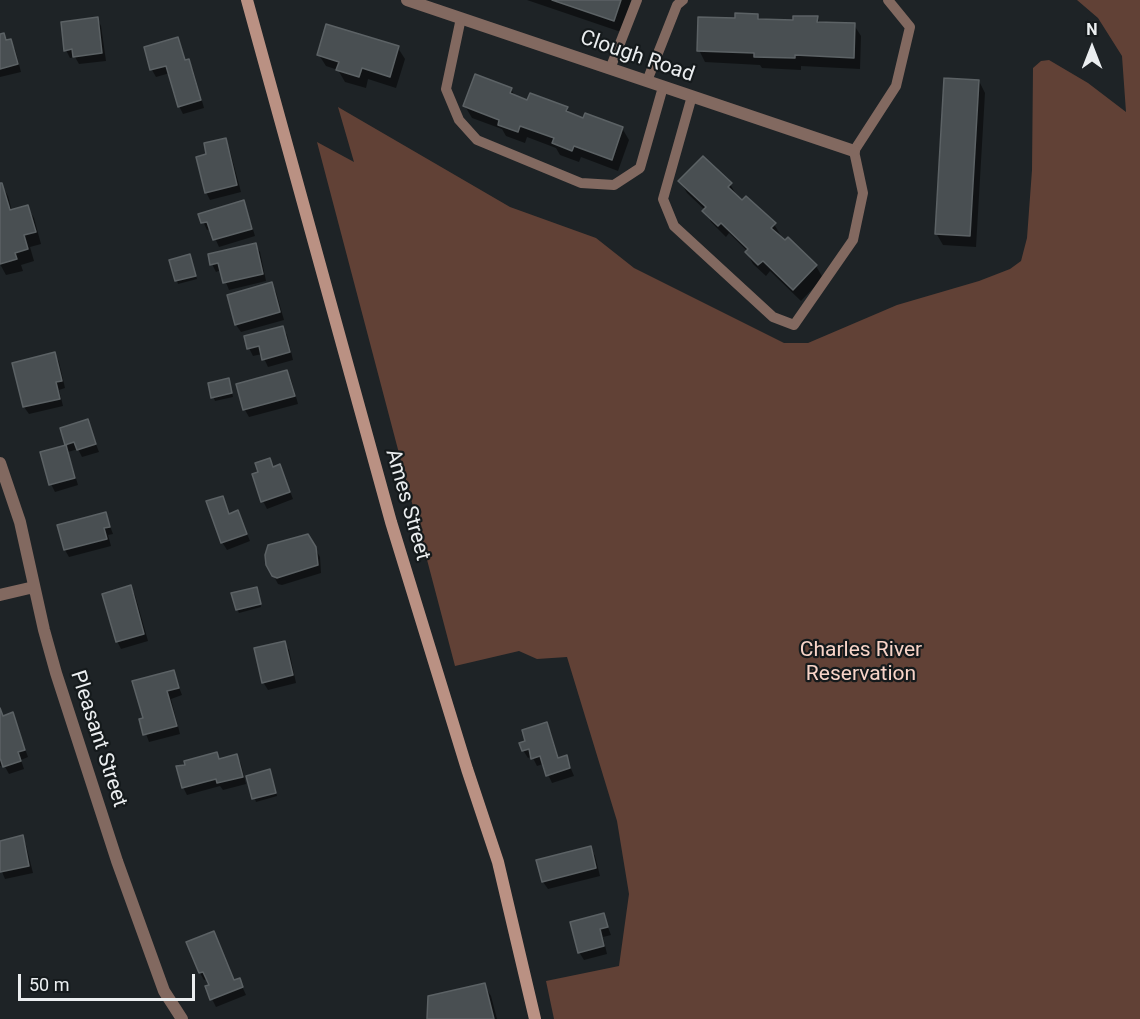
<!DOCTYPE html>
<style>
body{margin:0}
#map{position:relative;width:1140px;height:1019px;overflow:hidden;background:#1e2326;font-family:Roboto,sans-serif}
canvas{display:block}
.north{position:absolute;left:1062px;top:18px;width:60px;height:60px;-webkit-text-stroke:4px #151a1c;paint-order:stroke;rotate:0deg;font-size:16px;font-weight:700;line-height:24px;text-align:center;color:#ebeef0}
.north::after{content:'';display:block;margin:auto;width:21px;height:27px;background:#ebeef0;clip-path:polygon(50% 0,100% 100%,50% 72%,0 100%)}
.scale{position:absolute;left:18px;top:974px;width:177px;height:27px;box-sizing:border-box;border:3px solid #ebeef0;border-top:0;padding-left:8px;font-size:18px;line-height:21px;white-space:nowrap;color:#ebeef0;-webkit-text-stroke:4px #151a1c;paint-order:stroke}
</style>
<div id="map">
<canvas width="1140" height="1019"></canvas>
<div class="north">N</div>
<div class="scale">50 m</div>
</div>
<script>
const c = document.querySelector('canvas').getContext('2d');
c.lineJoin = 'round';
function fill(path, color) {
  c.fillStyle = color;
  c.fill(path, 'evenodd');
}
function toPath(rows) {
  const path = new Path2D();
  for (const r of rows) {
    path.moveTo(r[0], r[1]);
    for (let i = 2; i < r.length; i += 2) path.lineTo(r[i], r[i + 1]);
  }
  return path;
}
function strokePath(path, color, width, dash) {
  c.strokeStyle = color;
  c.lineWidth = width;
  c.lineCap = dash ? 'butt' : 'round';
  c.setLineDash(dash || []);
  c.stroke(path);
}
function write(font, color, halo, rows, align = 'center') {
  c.font = font + ' Roboto,sans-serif';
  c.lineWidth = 4.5;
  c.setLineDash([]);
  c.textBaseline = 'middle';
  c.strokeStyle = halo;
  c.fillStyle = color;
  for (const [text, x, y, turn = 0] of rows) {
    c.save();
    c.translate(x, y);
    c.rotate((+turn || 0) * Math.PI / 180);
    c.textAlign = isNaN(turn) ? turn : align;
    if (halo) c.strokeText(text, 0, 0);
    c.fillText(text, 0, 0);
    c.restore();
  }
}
fill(toPath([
 [1077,0,1140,0,1140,1019,554,1019,546,981,619,966,629,894,617,821,567,657,537,659,519,651,455,666,317,142,354,162,338,107,510,207,596,238,634,268,784,343,808,343,897,305,979,281,1010,269,1021,261,1027,238,1032,170,1033,68,1041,61,1049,60,1088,83,1126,112,1122,56,1098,18]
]), '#614136');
fill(toPath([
 [527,0,631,0,631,1,621,32],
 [757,15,761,21,795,22,817,18,820,24,854,25,861,36,860,69,801,66,801,70,762,68,760,65,705,62,699,50,736,20],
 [97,18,101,26,106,61,79,64,75,57,70,58,66,50],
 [3,34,15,49,21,72,0,77,0,35],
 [177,39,186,62,188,61,193,69,204,108,183,114,179,106,170,73,156,77,152,70,146,48],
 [398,48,405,59,396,88,368,79,366,88,345,82,338,70,326,66,319,55],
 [979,81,985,93,976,247,943,245,936,233],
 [511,89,515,96,528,101,567,108,570,115,622,128,629,140,618,171,581,157,579,162,560,155,556,148,527,137,525,143,506,136,502,129,472,118,465,106],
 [225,139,229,147,241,192,210,200,206,192,208,156],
 [680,181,730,184,737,196,774,224,781,236,780,238,816,266,823,278,801,301,770,271,766,276,753,264,747,253,748,252,729,233,726,237,711,222,705,210,687,193],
 [1,184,8,196,12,211,27,207,34,218,41,244,30,247,34,261,21,265,23,271,6,275,0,264],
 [243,202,247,210,255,236,219,247,211,229,207,230,200,215],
 [255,244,260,252,266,281,229,290,221,270,216,272,212,264],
 [191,259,197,279,178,284,171,261],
 [271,284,276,292,284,320,241,332,236,325,228,296],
 [282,328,287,335,293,360,268,367,262,354,253,356,249,348],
 [55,354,59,362,65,388,59,390,63,406,29,414,24,407,14,364],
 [287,371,291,379,298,404,249,417,245,410,238,385],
 [230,383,233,397,215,401,209,384],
 [87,421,99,452,82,457,78,449,68,452,78,485,55,492,51,484,42,453,68,446,67,444],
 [270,459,275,468,280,466,293,499,267,509,263,501,260,473],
 [222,497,230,515,238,512,250,541,227,550,222,542],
 [105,513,113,534,108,535,111,546,69,557,65,550,59,526],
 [307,535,320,557,321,573,282,585,278,584,268,565],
 [130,587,135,595,148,641,121,649,117,641],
 [258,592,261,607,239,613,237,609],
 [284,643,289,650,296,683,268,690,263,682],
 [173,672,182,695,171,699,180,734,149,742,141,720,144,719],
 [0,710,4,717,12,714,28,757,21,760,24,769,9,774,4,765,0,766],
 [547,724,551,732,559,759,566,757,574,776,552,783,543,764,537,766,532,756,528,758,523,750,527,742],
 [237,756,241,764,246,784,223,790,220,786,187,795,183,787,220,760],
 [271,774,277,796,256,802,248,777],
 [22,837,26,845,33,873,5,879,0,867,0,842],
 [590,848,595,856,600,876,548,889,543,882],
 [603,915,611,935,603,937,607,954,584,960,579,952],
 [188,943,234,982,239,980,246,995,216,1007,212,999,208,979,204,980,200,973],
 [484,985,491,996,497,1019,428,1019]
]), '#0007');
const building = toPath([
 [552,0,621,0,614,21,552,0],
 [735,13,758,14,758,19,793,20,793,16,818,16,817,22,855,23,854,58,795,55,795,58,754,57,754,53,697,51,698,17,735,18,735,13],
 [98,17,102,53,73,57,72,49,64,51,61,22,98,17],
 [326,24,399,46,390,77,362,68,359,77,336,70,339,62,317,55,326,24],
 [4,33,6,40,11,39,18,64,0,69,0,34,4,33],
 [178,37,185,60,189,59,201,100,178,107,166,66,150,70,144,47,178,37],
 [475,74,512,88,510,93,527,100,530,93,568,107,566,111,583,118,585,113,623,127,612,160,574,146,572,151,552,143,554,138,520,126,518,132,498,125,499,120,463,106,475,74],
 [944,78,979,80,970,236,935,234,944,78],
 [226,138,237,185,205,193,196,157,206,154,204,143,226,138],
 [703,156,732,183,728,187,742,200,746,196,776,223,771,228,785,240,788,237,817,265,793,290,763,261,758,265,745,252,748,249,721,223,718,226,702,211,706,207,678,181,703,156],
 [0,183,2,183,10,210,28,205,36,232,24,235,28,249,15,253,17,259,0,264,0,183],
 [244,200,252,229,213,240,207,222,201,223,198,214,244,200],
 [256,243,263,274,223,283,218,263,210,265,208,254,256,243],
 [190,254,196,276,175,281,169,260,190,254],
 [272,282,280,312,235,325,227,295,272,282],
 [283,326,290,352,262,360,259,346,247,349,244,336,283,326],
 [55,352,62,381,56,382,60,399,23,407,12,363,55,352],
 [287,370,295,396,243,410,236,384,287,370],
 [229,378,232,393,211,398,208,383,229,378],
 [88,419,96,444,77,450,74,442,65,445,60,428,88,419],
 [66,445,75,478,49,485,40,452,66,445],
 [270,458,273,467,280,464,290,492,261,502,252,474,258,472,255,463,270,458],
 [223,496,229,514,238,510,247,534,221,543,206,501,223,496],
 [106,512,110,527,104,528,107,539,64,550,57,525,106,512],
 [308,534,316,547,318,565,277,578,272,576,266,565,265,555,268,545,308,534],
 [131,585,144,634,116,642,102,594,131,585],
 [257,587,261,604,236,610,231,593,257,587],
 [285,641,293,675,262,683,254,648,285,641],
 [174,670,179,688,167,691,177,726,143,735,139,719,143,718,132,681,174,670],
 [0,708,3,716,13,712,25,750,18,752,21,761,3,767,0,758,0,708],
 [547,722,558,758,567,755,570,768,546,776,540,756,531,759,529,749,522,751,519,743,525,741,522,730,547,722],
 [217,752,219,759,237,754,243,777,217,783,216,779,182,788,176,766,185,765,184,761,217,752],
 [270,769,276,793,252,799,246,776,270,769],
 [23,835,29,866,0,872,0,841,23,835],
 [591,846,596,868,542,882,536,860,591,846],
 [604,913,608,927,600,929,604,946,578,953,570,922,604,913],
 [214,931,234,980,240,978,243,987,210,1000,205,986,209,985,203,972,199,973,186,942,214,931],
 [485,983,494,1019,427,1019,428,996,485,983]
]);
fill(building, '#494f52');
strokePath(building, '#5c6265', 1.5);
strokePath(toPath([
 [461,18,446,89,459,120,477,140,581,183,614,185,640,168,663,87],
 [610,69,637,0],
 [647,81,677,5,683,0],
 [692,96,663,199,674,226,773,317,794,325,853,240,863,193,854,151,896,86,910,27,888,0]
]), '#826960', 10);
strokePath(toPath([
 [407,0,854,151],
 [0,463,20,522,44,630,56,673,117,861,164,991,182,1019],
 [0,595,34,587]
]), '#826960', 12);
strokePath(toPath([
 [247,0,391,522,467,769,498,862,535,1019]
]), '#ba9183', 12);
write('21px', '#ebeef0', '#151a1c', [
 ["Clough Road",637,57,19],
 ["Ames Street",407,505,74],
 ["Pleasant Street",98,739,72]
]);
write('21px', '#f8d4c8', '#151a1c', [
 ["Charles River",861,651],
 ["Reservation",861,675]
]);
</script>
